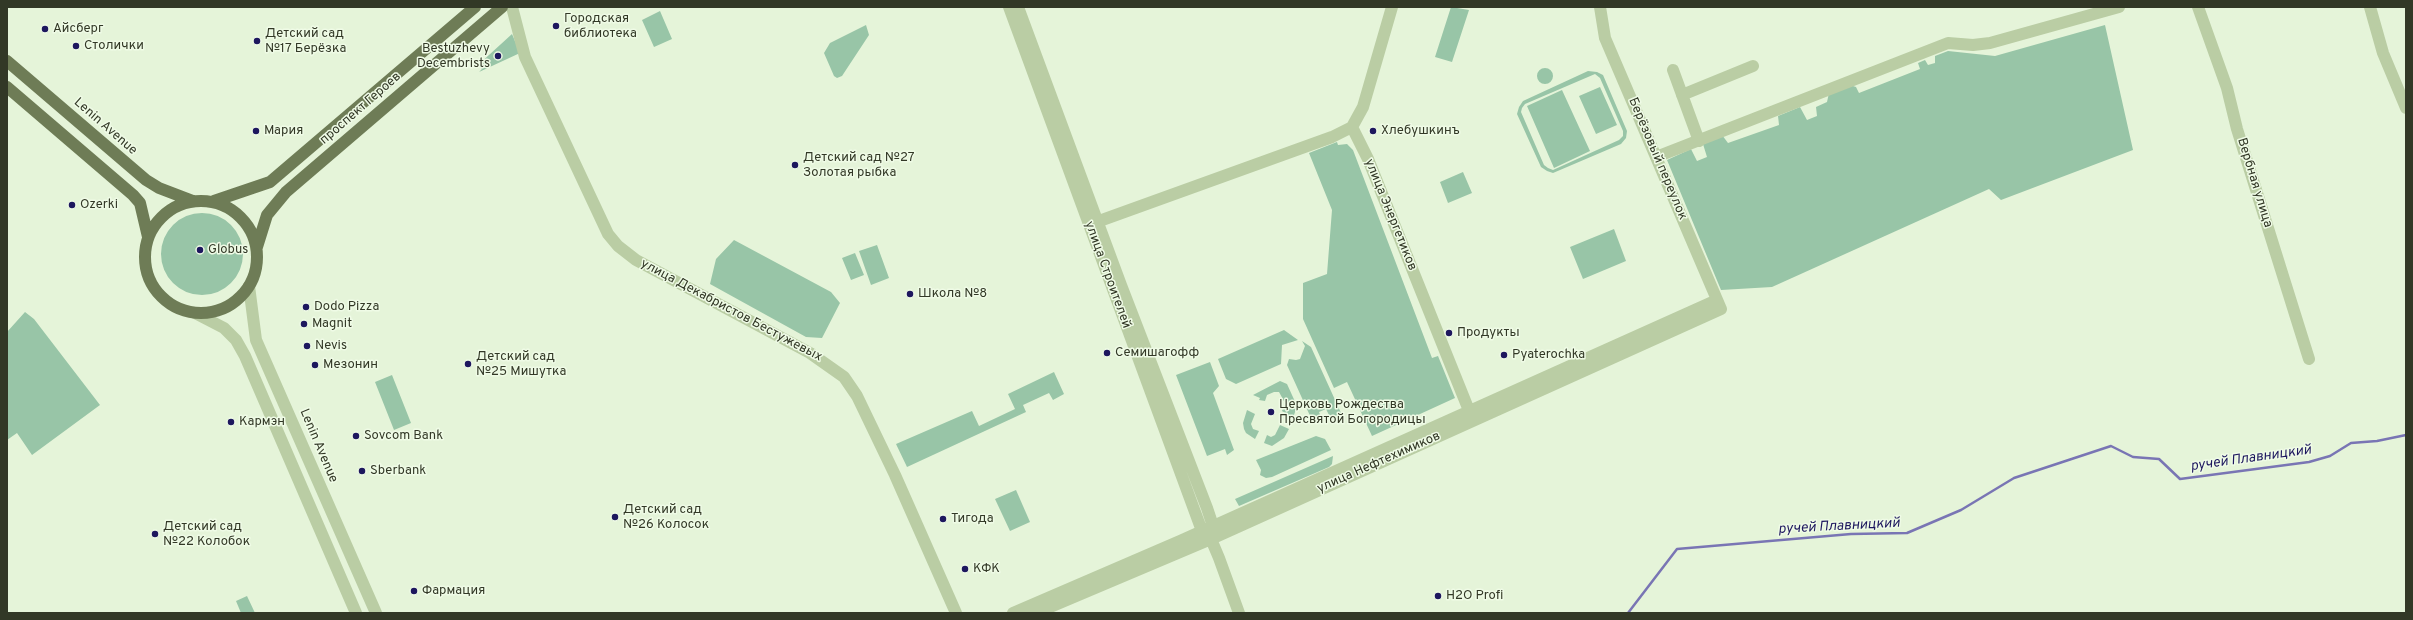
<!DOCTYPE html>
<meta charset="utf-8">
<style>
body{margin:0}
#map{position:relative;width:2413px;height:620px;overflow:hidden;background:#e5f4d9;font-family:Overpass,sans-serif}
canvas{display:block}
.frame{position:absolute;inset:0;border:8px solid #323826;pointer-events:none}
</style>
<div id="map">
<canvas width="2413" height="620"></canvas>
<div class="frame"></div>
</div>
<script>
const c = document.querySelector('canvas').getContext('2d');
c.lineJoin = 'round';
function fill(path, color) {
  c.fillStyle = color;
  c.fill(path, 'evenodd');
}
function toPath(rows) {
  const path = new Path2D();
  for (const r of rows) {
    if (r.length === 3) {
      path.moveTo(r[0] + r[2], r[1]);
      path.arc(r[0], r[1], r[2], 0, 2 * Math.PI);
      continue;
    }
    path.moveTo(r[0], r[1]);
    for (let i = 2; i < r.length; i += 2) path.lineTo(r[i], r[i + 1]);
  }
  return path;
}
function strokePath(path, color, width, dash) {
  c.strokeStyle = color;
  c.lineWidth = width;
  c.lineCap = dash ? 'butt' : 'round';
  c.setLineDash(dash || []);
  c.stroke(path);
}
function write(font, color, halo, rows, align = 'center') {
  c.font = font + ' Overpass,sans-serif';
  c.lineWidth = 3;
  c.setLineDash([]);
  c.textBaseline = 'middle';
  c.strokeStyle = halo;
  c.fillStyle = color;
  for (const [text, x, y, turn = 0] of rows) {
    c.save();
    c.translate(x, y);
    c.rotate((+turn || 0) * Math.PI / 180);
    c.textAlign = isNaN(turn) ? turn : align;
    if (halo) c.strokeText(text, 0, 0);
    c.fillText(text, 0, 0);
    c.restore();
  }
}
fill(toPath([
 [1451,7,1469,10,1452,62,1435,57],
 [660,11,672,39,654,47,642,20],
 [866,25,869,35,842,76,837,78,834,76,824,53,830,43],
 [2105,25,2133,150,2001,200,1989,189,1772,287,1721,290,1667,160,1691,149,1697,161,1707,157,1703,144,1722,135,1728,143,1779,125,1778,116,1800,107,1807,120,1817,116,1816,107,1827,102,1829,93,1850,85,1856,87,1859,93,1920,69,1918,63,1925,60,1928,65,1935,63,1935,56,1948,51,1995,56],
 [512,34,520,53,479,72,482,69,478,65],
 [1545,76,8],
 [1588,71,1597,72,1603,75,1627,131,1626,138,1621,144,1553,173,1547,171,1541,167,1517,114,1519,107,1523,101],
 [1595,74,1600,78,1623,131,1623,136,1619,140,1553,170,1548,168,1544,165,1521,112,1522,108,1525,104],
 [1600,87,1617,125,1596,134,1579,96],
 [1562,90,1590,151,1554,168,1527,106],
 [1337,142,1338,145,1347,144,1353,150,1432,358,1438,356,1455,398,1372,436,1347,382,1334,388,1303,319,1303,283,1327,274,1332,210,1309,153],
 [1463,172,1472,193,1448,203,1440,182],
 [202,254,41],
 [1614,229,1626,261,1583,279,1570,247],
 [734,240,831,292,840,303,822,338,806,337,710,284,716,259],
 [877,245,889,278,871,285,859,251],
 [855,253,864,275,851,280,842,258],
 [25,312,34,319,100,405,32,455,17,433,7,440,7,332],
 [1284,330,1298,340,1282,345,1281,364,1236,384,1226,379,1218,359],
 [1302,341,1311,347,1341,413,1331,419,1326,409,1319,412,1323,422,1320,423,1311,418,1287,365,1289,359,1296,360,1300,359,1305,346],
 [1210,362,1219,386,1213,393,1234,450,1227,455,1225,449,1207,456,1176,375],
 [1054,372,1064,394,1053,400,1049,393,1023,405,1026,412,907,467,896,444,972,411,979,426,1015,409,1008,394],
 [392,375,411,423,394,430,375,382],
 [1280,381,1287,384,1297,406,1293,418,1282,411,1285,403,1279,392,1274,392,1267,395,1265,401,1259,400,1260,398,1253,395],
 [1247,410,1255,414,1251,424,1253,429,1259,431,1255,439,1246,433,1244,429,1243,423],
 [1280,425,1289,429,1284,438,1272,446,1264,443,1267,435,1271,437,1275,435],
 [1316,436,1325,439,1331,450,1272,477,1266,478,1260,475,1261,470,1256,460],
 [1333,456,1332,464,1329,467,1239,506,1235,499],
 [1016,490,1030,522,1010,531,995,499],
 [247,596,255,613,241,613,236,601]
]), '#98c5a7');
strokePath(toPath([
 [1628,613,1677,549,1851,534,1907,533,1961,510,2014,478,2111,446,2133,457,2159,459,2180,479,2309,462,2330,456,2351,443,2377,441,2406,435]
]), '#7975b4', 2.5);
strokePath(toPath([
 [512,7,525,57,608,234,618,246,636,260,810,353,844,377,857,396,895,475,956,613],
 [1009,7,1202,531,1211,539,1219,558,1239,613],
 [1018,7,1121,285,1207,508,1213,526,1212,532],
 [1392,7,1363,107,1352,127,1368,159,1472,418],
 [2198,7,2227,88,2237,129,2309,359],
 [2370,7,2383,53,2406,108],
 [1673,70,1699,141],
 [1682,95,1753,66],
 [1656,157,1948,43,1973,45,1990,43,2119,7],
 [1091,224,1332,137,1352,127],
 [249,286,256,340,376,613],
 [195,313,224,328,236,340,245,356,356,613],
 [1013,613,1180,541,1717,300],
 [1036,613,1211,539,1721,309,1605,38,1600,7]
]), '#bacda4', 12);
strokePath(toPath([
 [7,61,146,180,159,188,193,201],
 [7,87,133,195,140,203,148,237],
 [214,201,270,182,475,7],
 [201,257,56],
 [257,247,267,215,286,192,502,7]
]), '#6e7c56', 12);
for (const [x, y, r, color] of [
 [556,26,4,"#1d175e"],
 [45,29,4,"#1d175e"],
 [257,41,4,"#1d175e"],
 [76,46,4,"#1d175e"],
 [498,56,4,"#1d175e"],
 [256,131,4,"#1d175e"],
 [1373,131,4,"#1d175e"],
 [795,165,4,"#1d175e"],
 [72,205,4,"#1d175e"],
 [200,250,4,"#1d175e"],
 [910,294,4,"#1d175e"],
 [306,307,4,"#1d175e"],
 [304,324,4,"#1d175e"],
 [1449,333,4,"#1d175e"],
 [307,346,4,"#1d175e"],
 [1107,353,4,"#1d175e"],
 [1504,355,4,"#1d175e"],
 [468,364,4,"#1d175e"],
 [315,365,4,"#1d175e"],
 [1271,412,4,"#1d175e"],
 [231,422,4,"#1d175e"],
 [356,436,4,"#1d175e"],
 [362,471,4,"#1d175e"],
 [615,517,4,"#1d175e"],
 [943,519,4,"#1d175e"],
 [155,534,4,"#1d175e"],
 [965,569,4,"#1d175e"],
 [414,591,4,"#1d175e"],
 [1438,596,4,"#1d175e"]
]) {
  const dot = new Path2D();
  dot.arc(x, y, r, 0, 2 * Math.PI);
  c.fillStyle = color;
  c.fill(dot);
  strokePath(dot, '#effbe6', 1.5);
}
write('13px', '#323826', '#effbe6', [
 ["Городская",564,19],
 ["библиотека",564,34],
 ["Айсберг",53,29],
 ["Детский сад",265,34],
 ["№17 Берёзка",265,49],
 ["Столички",84,46],
 ["Bestuzhevy",490,49,"right"],
 ["Decembrists",490,64,"right"],
 ["Мария",264,131],
 ["Хлебушкинъ",1381,131],
 ["Детский сад №27",803,158],
 ["Золотая рыбка",803,173],
 ["Ozerki",80,205],
 ["Globus",208,250],
 ["Школа №8",918,294],
 ["Dodo Pizza",314,307],
 ["Magnit",312,324],
 ["Продукты",1457,333],
 ["Nevis",315,346],
 ["Семишагофф",1115,353],
 ["Pyaterochka",1512,355],
 ["Детский сад",476,357],
 ["№25 Мишутка",476,372],
 ["Мезонин",323,365],
 ["Церковь Рождества",1279,405],
 ["Пресвятой Богородицы",1279,420],
 ["Кармэн",239,422],
 ["Sovcom Bank",364,436],
 ["Sberbank",370,471],
 ["Детский сад",623,510],
 ["№26 Колосок",623,525],
 ["Тигода",951,519],
 ["Детский сад",163,527],
 ["№22 Колобок",163,542],
 ["КФК",973,569],
 ["Фармация",422,591],
 ["H2O Profi",1446,596]
], 'left');
write('13px', '#323826', '#effbe6', [
 ["проспект Героев",361,109,-41],
 ["Lenin Avenue",105,127,41],
 ["Берёзовый переулок",1657,159,67],
 ["Вербная улица",2254,183,73],
 ["улица Энергетиков",1390,215,68],
 ["улица Строителей",1107,275,70],
 ["улица Декабристов Бестужевых",731,311,28],
 ["Lenin Avenue",318,446,67],
 ["улица Нефтехимиков",1379,463,-24]
]);
write('italic 14px', '#1d175e', '#effbe6', [
 ["ручей Плавницкий",2251,459,-8],
 ["ручей Плавницкий",1839,527,-3]
]);
</script>
